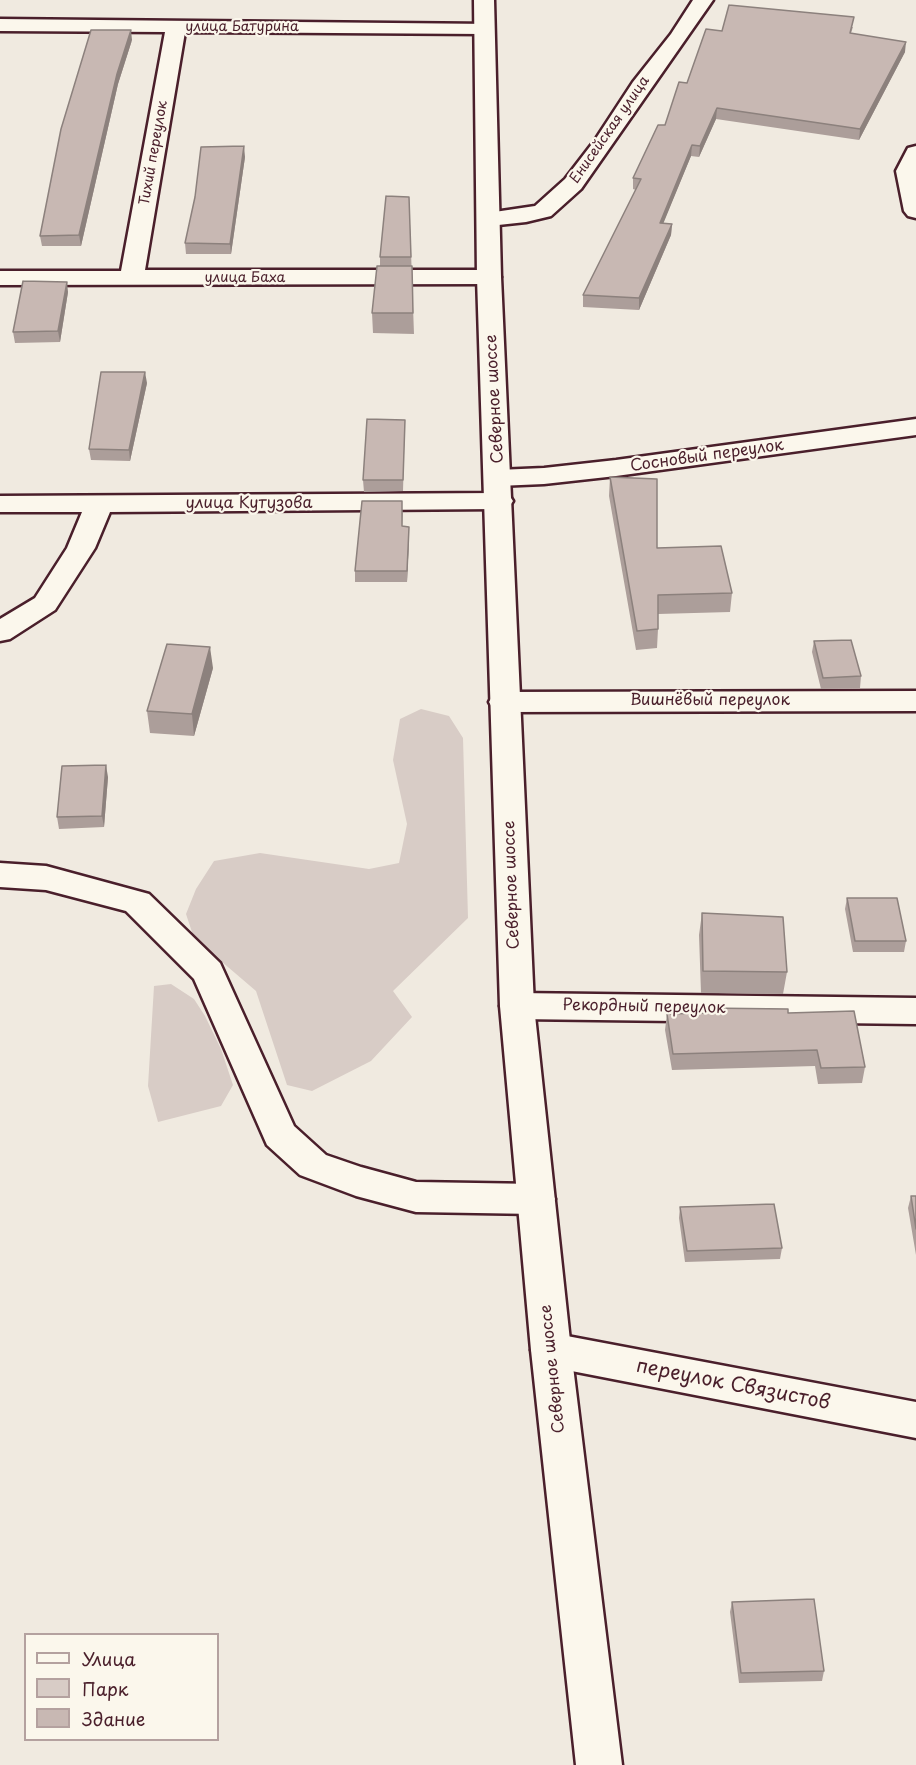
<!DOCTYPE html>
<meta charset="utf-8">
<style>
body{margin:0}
#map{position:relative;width:916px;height:1765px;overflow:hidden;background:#f0eae0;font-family:"Playpen Sans",sans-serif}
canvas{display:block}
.legend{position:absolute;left:24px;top:1633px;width:195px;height:108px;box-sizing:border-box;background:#fbf7ec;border:2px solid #b4a19f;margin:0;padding:8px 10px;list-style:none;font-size:18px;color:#4a1f2b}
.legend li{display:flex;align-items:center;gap:12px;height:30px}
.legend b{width:30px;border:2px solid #b4a19f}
</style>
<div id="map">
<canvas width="916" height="1765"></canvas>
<ul class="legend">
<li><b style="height:8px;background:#fbf7ec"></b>Улица</li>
<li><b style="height:16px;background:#d8ccc6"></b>Парк</li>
<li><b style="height:16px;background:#c8b8b3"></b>Здание</li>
</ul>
</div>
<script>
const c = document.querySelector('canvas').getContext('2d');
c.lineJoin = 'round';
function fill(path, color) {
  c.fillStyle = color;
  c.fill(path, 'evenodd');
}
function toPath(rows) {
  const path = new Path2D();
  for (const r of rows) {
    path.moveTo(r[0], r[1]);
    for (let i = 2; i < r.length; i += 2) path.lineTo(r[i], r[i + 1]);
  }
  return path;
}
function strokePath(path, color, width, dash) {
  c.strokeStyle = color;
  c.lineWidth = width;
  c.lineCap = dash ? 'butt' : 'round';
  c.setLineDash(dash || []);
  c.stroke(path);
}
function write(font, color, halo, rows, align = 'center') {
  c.font = font + ' "Playpen Sans",sans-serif';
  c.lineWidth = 4.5;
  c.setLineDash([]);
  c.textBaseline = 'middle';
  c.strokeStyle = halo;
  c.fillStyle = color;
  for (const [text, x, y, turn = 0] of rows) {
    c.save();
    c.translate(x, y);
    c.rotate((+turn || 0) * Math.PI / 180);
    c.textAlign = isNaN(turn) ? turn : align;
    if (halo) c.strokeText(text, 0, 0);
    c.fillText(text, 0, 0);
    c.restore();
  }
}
fill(toPath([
 [421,709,449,716,463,738,468,918,393,991,412,1017,371,1061,312,1091,287,1085,256,991,194,938,186,914,196,889,214,861,260,853,369,869,399,863,407,824,393,760,400,719],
 [171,984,194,999,205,1016,221,1049,233,1085,221,1106,158,1122,148,1086,154,986]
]), '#d8ccc6');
const minor = toPath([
 [693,0,713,0,581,189,551,216,526,222,489,226,481,224,477,219,481,214,535,206,565,179,595,140,633,82,671,34,693,0],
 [0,19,491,24,494,28,491,32,484,34,185,32,145,270,489,270,497,272,501,277,497,282,489,284,0,285,0,271,121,271,165,32,0,31,0,19],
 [916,146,916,218,908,216,904,211,896,171,908,148,916,146],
 [916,419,916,435,616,476,544,484,498,486,488,484,484,478,488,472,498,470,544,468,616,460,916,419],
 [499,493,509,495,513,501,509,507,499,509,110,512,95,548,55,610,10,639,0,641,0,619,35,598,67,548,82,512,0,512,0,496,499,493],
 [916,691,916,711,504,712,493,709,489,702,493,695,504,692,916,691],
 [0,863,46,866,149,894,220,963,294,1126,326,1155,361,1167,416,1182,536,1184,549,1188,555,1199,549,1210,536,1214,416,1212,356,1196,300,1175,267,1145,194,979,126,911,46,890,0,887,0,863],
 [517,993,916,998,916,1024,517,1019,505,1015,500,1006,505,997,517,993],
 [551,1333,916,1402,916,1438,551,1367,537,1362,531,1350,537,1338,551,1333]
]);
const major = toPath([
 [474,0,494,0,501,277,534,1006,571,1350,622,1765,576,1765,531,1350,500,1006,477,277,474,0]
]);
strokePath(minor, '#4a1f2b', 5);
strokePath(major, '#4a1f2b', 5);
fill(minor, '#fbf7ec');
fill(major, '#fbf7ec');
fill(toPath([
 [853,27,851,33,905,52,859,140,716,119,699,157,691,156,663,223,672,224,671,235,639,310,583,307,583,295,636,190,633,189,633,178,665,125,687,83,722,31],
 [132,40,118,84,81,246,42,246,40,236],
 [245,157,231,254,186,254,185,243],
 [409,197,414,334,373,333,372,313,380,266,380,257],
 [68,292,60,342,15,343,13,332],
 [147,383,130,461,91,460,89,449],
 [405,420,403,491,364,492,363,480],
 [610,477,657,548,732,593,730,612,658,614,658,629,657,648,636,650,609,496],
 [403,512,402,526,409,538,407,582,355,582,355,571],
 [814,641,861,676,860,688,821,689,812,652],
 [213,668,194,736,150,733,147,711],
 [108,777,104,827,59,829,57,817],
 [847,898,906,941,904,952,853,952,845,909],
 [702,913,787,972,783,994,701,993,699,935],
 [704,1008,788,1013,865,1067,862,1083,818,1084,815,1066,672,1070,665,1030,667,1014,703,1013],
 [911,1196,916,1196,916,1255,908,1208],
 [680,1207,782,1248,780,1259,685,1262,679,1218],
 [732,1602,824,1671,822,1681,739,1683,730,1612]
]), '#ac9e9a');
fill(toPath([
 [131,30,132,40,118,84,81,246,79,235,117,74],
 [906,42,905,52,859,140,860,129],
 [717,108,716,119,699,157,700,146],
 [692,145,691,156,659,234,660,223],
 [244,146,245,157,231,254,230,244],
 [672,224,671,235,639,310,639,298],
 [67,282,68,292,60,342,58,331],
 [145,372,147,383,130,461,129,450],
 [409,527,409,538,407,582,407,571],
 [210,647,213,668,194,736,192,714],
 [106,765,108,777,104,827,102,816]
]), '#8c817d');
const building = toPath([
 [729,5,854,17,850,33,906,42,860,129,717,108,700,146,692,145,660,223,672,224,639,298,583,295,641,179,633,178,658,125,665,125,679,82,687,83,706,29,722,31,729,5],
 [91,30,131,30,117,74,79,235,40,236,61,129,91,30],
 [244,146,230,244,185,243,195,197,201,147,244,146],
 [386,196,409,197,411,257,380,257,386,196],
 [377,266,412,266,413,313,372,313,377,266],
 [23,281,67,282,58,331,13,332,23,281],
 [101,372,145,372,129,450,89,449,101,372],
 [367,419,405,420,403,480,363,480,367,419],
 [610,477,657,479,657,548,721,546,732,593,658,595,658,629,637,631,610,477],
 [362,501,402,501,402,526,409,527,407,571,355,571,362,501],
 [851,640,861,676,823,678,814,641,851,640],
 [167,644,210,647,192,714,147,711,167,644],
 [106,765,102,816,57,817,62,766,106,765],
 [847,898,897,898,906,941,855,941,847,898],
 [702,913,783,917,787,972,703,971,702,913],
 [704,1008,788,1009,788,1013,854,1011,865,1067,821,1068,817,1050,673,1054,667,1014,704,1013,704,1008],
 [911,1196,916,1196,916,1229,911,1196],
 [774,1204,782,1248,687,1251,680,1207,774,1204],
 [814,1599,824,1671,741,1673,732,1602,814,1599]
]);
fill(building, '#c8b8b3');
strokePath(building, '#8c817d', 1.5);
write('14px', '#4a1f2b', '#fbf7ec', [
 ["улица Батурина",242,27],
 ["Енисейская улица",610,130,-55],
 ["Тихий переулок",154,153,-80],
 ["улица Баха",245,278]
]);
write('16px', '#4a1f2b', '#fbf7ec', [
 ["Северное шоссе",495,399,-93],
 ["Сосновый переулок",707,456,-8],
 ["улица Кутузова",249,504],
 ["Вишнёвый переулок",710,701],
 ["Северное шоссе",512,885,-92],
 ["Рекордный переулок",644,1007,1],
 ["Северное шоссе",553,1369,-96]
]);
write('20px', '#4a1f2b', '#fbf7ec', [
 ["переулок Связистов",733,1385,11]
]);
</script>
